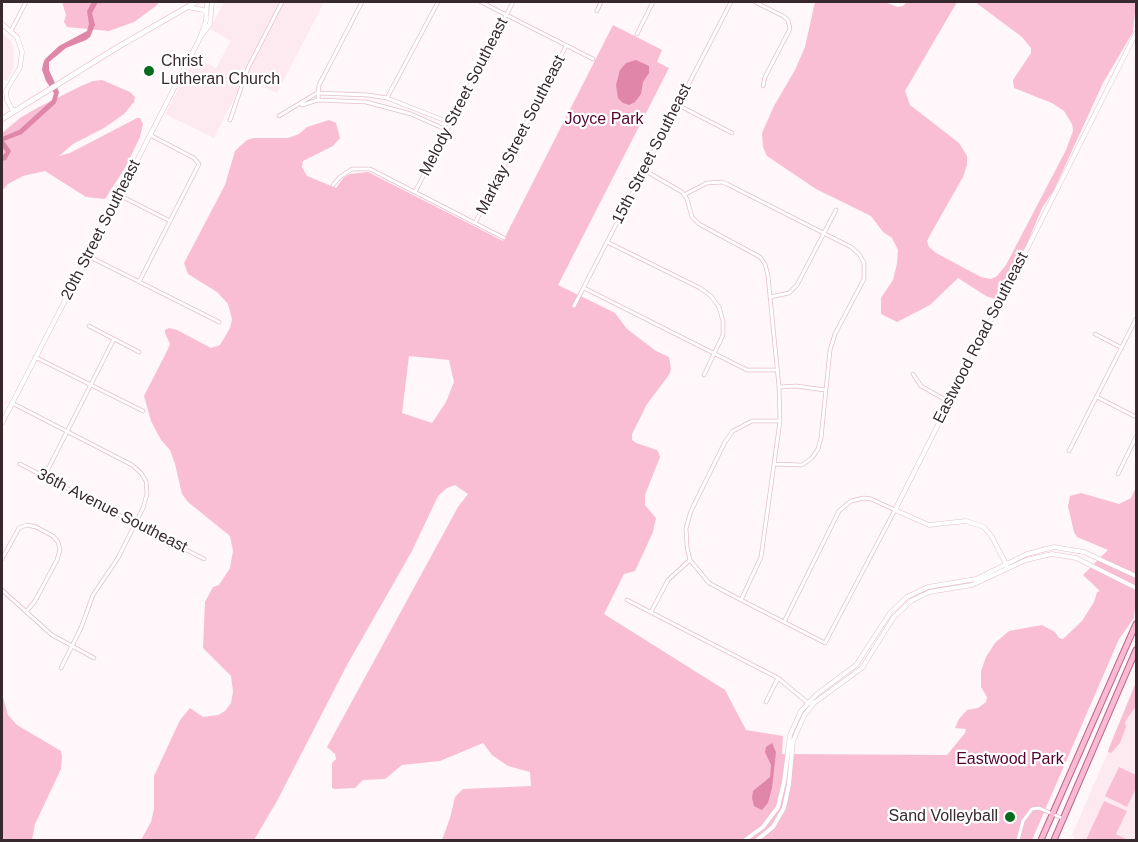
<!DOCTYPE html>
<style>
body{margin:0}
#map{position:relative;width:1138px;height:842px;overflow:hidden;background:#fff7f9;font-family:Helvetica,sans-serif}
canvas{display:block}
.frame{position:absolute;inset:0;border:3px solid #38292f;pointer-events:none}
</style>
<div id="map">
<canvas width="1138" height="842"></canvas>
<div class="frame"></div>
</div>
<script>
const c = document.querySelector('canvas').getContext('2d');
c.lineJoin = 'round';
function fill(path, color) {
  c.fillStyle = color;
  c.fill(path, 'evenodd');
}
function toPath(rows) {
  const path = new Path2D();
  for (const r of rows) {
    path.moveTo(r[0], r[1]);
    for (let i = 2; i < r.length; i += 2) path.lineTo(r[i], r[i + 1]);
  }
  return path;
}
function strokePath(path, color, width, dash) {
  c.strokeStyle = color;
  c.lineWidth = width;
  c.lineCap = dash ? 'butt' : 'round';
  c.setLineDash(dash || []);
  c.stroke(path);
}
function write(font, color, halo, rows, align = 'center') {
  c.font = font + ' Helvetica,sans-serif';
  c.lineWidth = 4.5;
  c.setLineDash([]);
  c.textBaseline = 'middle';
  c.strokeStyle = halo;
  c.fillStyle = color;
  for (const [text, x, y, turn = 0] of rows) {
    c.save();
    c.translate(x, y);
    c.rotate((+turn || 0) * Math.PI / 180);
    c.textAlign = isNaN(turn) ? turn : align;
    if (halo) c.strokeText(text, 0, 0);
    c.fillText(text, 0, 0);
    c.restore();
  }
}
fill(toPath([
 [224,2,324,2,277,93,244,79,214,138,165,114,195,57,216,68,231,41,210,29],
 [2,33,11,41,14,49,14,67,7,81,2,79],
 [1136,706,1136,840,1076,840,1072,835,1108,752,1111,753,1125,722]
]), '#fdeaf0');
fill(toPath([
 [62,2,159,2,156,6,134,22,109,31,67,27,64,22,66,15],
 [815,2,884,2,898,7,903,6,907,2,957,2,905,91,910,105,959,143,967,156,967,165,963,177,930,235,927,241,929,247,936,253,981,277,991,279,997,276,1006,265,1066,150,1073,131,1072,124,1064,111,1052,103,1014,88,1013,80,1031,53,1031,48,1022,37,975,2,1136,2,1133,32,1103,83,1054,190,1042,208,1026,246,995,299,986,296,958,278,930,305,897,322,881,314,881,298,893,280,897,263,898,250,892,238,883,232,871,216,816,189,767,156,763,147,762,133,774,106,795,70,805,47],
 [613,25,662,50,657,62,669,68,558,285,615,313,627,329,656,351,669,357,671,369,669,375,647,404,632,434,632,440,636,443,657,450,659,454,660,457,645,495,645,505,656,518,653,532,635,571,624,574,604,614,725,690,746,730,783,736,782,754,947,755,965,733,966,729,955,728,959,719,967,710,978,708,986,702,987,697,981,687,981,671,986,657,995,643,1009,631,1042,625,1055,632,1059,638,1063,639,1082,621,1094,602,1097,592,1100,591,1083,575,1108,550,1077,537,1074,532,1068,506,1070,496,1081,493,1119,504,1131,498,1136,487,1136,597,1134,618,1119,639,1032,840,442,840,450,818,455,797,463,789,531,786,530,772,508,766,492,755,483,743,440,761,402,765,385,779,363,780,355,788,335,789,332,788,332,763,336,759,335,754,327,747,458,507,468,494,455,485,447,488,438,496,412,551,347,665,277,801,254,840,141,840,151,822,154,809,154,776,180,720,190,708,203,717,218,715,225,711,231,703,233,692,231,676,203,648,205,602,213,587,219,585,230,568,233,551,230,536,188,502,182,494,175,464,170,450,161,440,151,421,144,396,168,349,170,344,165,333,165,330,169,328,177,330,211,348,220,345,230,328,232,319,228,304,217,292,188,274,184,263,225,185,235,151,247,140,254,138,288,138,299,134,307,127,329,120,336,123,340,138,333,146,303,161,302,167,307,176,336,188,344,177,350,174,368,172,503,241],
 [409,356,449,360,454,382,446,402,432,423,402,413],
 [102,80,130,92,135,97,134,102,124,114,104,128,73,144,59,156,70,153,137,118,140,118,143,124,140,137,125,168,105,199,86,197,45,171,23,176,8,184,2,191,2,133,20,118,37,108,79,87,93,81],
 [1136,682,1136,706,1125,722,1126,727,1120,743,1111,753,1108,752,1109,748],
 [2,694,8,715,17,725,61,751,62,756,61,769,35,824,32,840,2,840],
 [1119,767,1136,775,1136,788,1127,807,1105,796],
 [1104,801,1127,811,1116,834,1128,840,1086,840]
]), '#fabed4');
fill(toPath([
 [92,2,98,2,92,13,95,25,90,37,86,40,66,48,49,62,49,70,59,92,56,103,22,134,4,141,11,151,6,160,2,161,2,156,6,152,2,147,2,137,19,130,52,100,54,93,46,81,42,70,43,64,45,59,59,46,87,31,89,24,87,11],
 [636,60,649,66,649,73,643,82,641,94,635,102,629,105,623,103,618,98,616,85,620,70,626,63],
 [772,743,776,752,772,788,768,803,762,810,754,806,752,798,753,791,770,777,771,765,765,752,766,747]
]), '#df86a9');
const minor = toPath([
 [481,2,593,59],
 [755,2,783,16,788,20,790,29,765,77,763,86],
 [597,11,601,2],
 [11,31,26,2],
 [637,34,653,2],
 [387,98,438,2],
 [318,100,319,85,362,2],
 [302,105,318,100,366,102,411,114,447,130],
 [678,105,732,133],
 [279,116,317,93,368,95,387,98,451,123],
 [230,120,248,68,282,2],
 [644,170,682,192,687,199,692,217,699,224,760,257,765,264,768,276,779,387,780,421,761,557,741,600],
 [333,185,340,177,352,169,370,169,504,238],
 [415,192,513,2],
 [119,195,170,221],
 [684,195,707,183,722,182,727,184,851,247,859,254,864,263,864,279,835,334,830,350,821,438,818,449,812,458,802,465,774,464],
 [475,223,566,46],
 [607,242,700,288,711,296,719,307,723,321,723,335,704,375],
 [88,256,219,322],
 [139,282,199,164,194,158,150,135],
 [584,288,747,370,777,370],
 [770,297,789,293,797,285,836,210],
 [574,306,731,2],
 [89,326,139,352],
 [1095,334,1122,348],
 [35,357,143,411],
 [913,374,921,386,949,402],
 [779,387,796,386,825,390],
 [1097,397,1136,417],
 [12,403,132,465,141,473,146,481,147,494,143,508,118,558,93,595,81,628,61,668],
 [780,421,752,421,733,431,725,442,691,511,686,528,687,547,690,560,709,583,741,600,825,643,895,510,871,499,864,498,851,501,839,511,784,622],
 [1069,451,1136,319],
 [20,464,204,559],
 [1118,474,1136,437],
 [44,477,114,339],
 [2,559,19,528,27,525,36,527,53,536,58,542,60,550,57,560,35,601,26,612],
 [2,590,52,635,94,658],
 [627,600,778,678,808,703],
 [651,612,668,580,690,560],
 [766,702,778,678],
 [1018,840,1023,821,1032,809,1039,808,1064,819]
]);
const tertiary = toPath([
 [188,7,203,10,206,12],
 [2,24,17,37,22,52,20,67,6,91,7,100,13,111],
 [202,35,210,24,212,2],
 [2,423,200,38,206,21,207,2],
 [1008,568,992,537,984,527,966,521,929,525,895,510,1136,33],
 [745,840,763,827,778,807,784,782,790,735,801,711,817,694,856,665,890,613,907,597,928,587,976,579,1027,554,1054,547,1084,552,1136,576],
 [757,840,773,827,784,808,789,784,793,741,804,716,814,703,862,668,894,617,911,601,929,592,972,585,1026,560,1052,554,1076,558,1136,588]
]);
const secondary = toPath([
 [2,119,118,47,196,2]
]);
const primary = toPath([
 [1041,840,1136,624],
 [1054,840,1136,650]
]);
strokePath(minor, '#e5bfcc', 4.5);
strokePath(tertiary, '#e5bfcc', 5);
strokePath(secondary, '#e5bfcc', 6);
strokePath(primary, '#b66988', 7);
strokePath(minor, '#fff', 3);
strokePath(tertiary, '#fff', 4);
strokePath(secondary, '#fff', 4.5);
strokePath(primary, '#fcb9d4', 5);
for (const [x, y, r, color] of [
 [149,71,6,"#016d1c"],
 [1010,817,6,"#016d1c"]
]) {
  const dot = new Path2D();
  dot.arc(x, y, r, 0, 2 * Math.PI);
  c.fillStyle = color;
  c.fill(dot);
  strokePath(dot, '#fff', 2);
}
write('16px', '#38292f', '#fff', [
 ["Christ",161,62],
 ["Lutheran Church",161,80],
 ["Sand Volleyball",998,817,"right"]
], 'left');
write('16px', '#38292f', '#fff', [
 ["Melody Street Southeast",464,97,-63],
 ["Markay Street Southeast",521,135,-63],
 ["15th Street Southeast",652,154,-63],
 ["20th Street Southeast",101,230,-63],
 ["Eastwood Road Southeast",981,338,-63],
 ["36th Avenue Southeast",112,511,27]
]);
write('16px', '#550430', '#fff', [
 ["Joyce Park",604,120],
 ["Eastwood Park",1010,760]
]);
</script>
